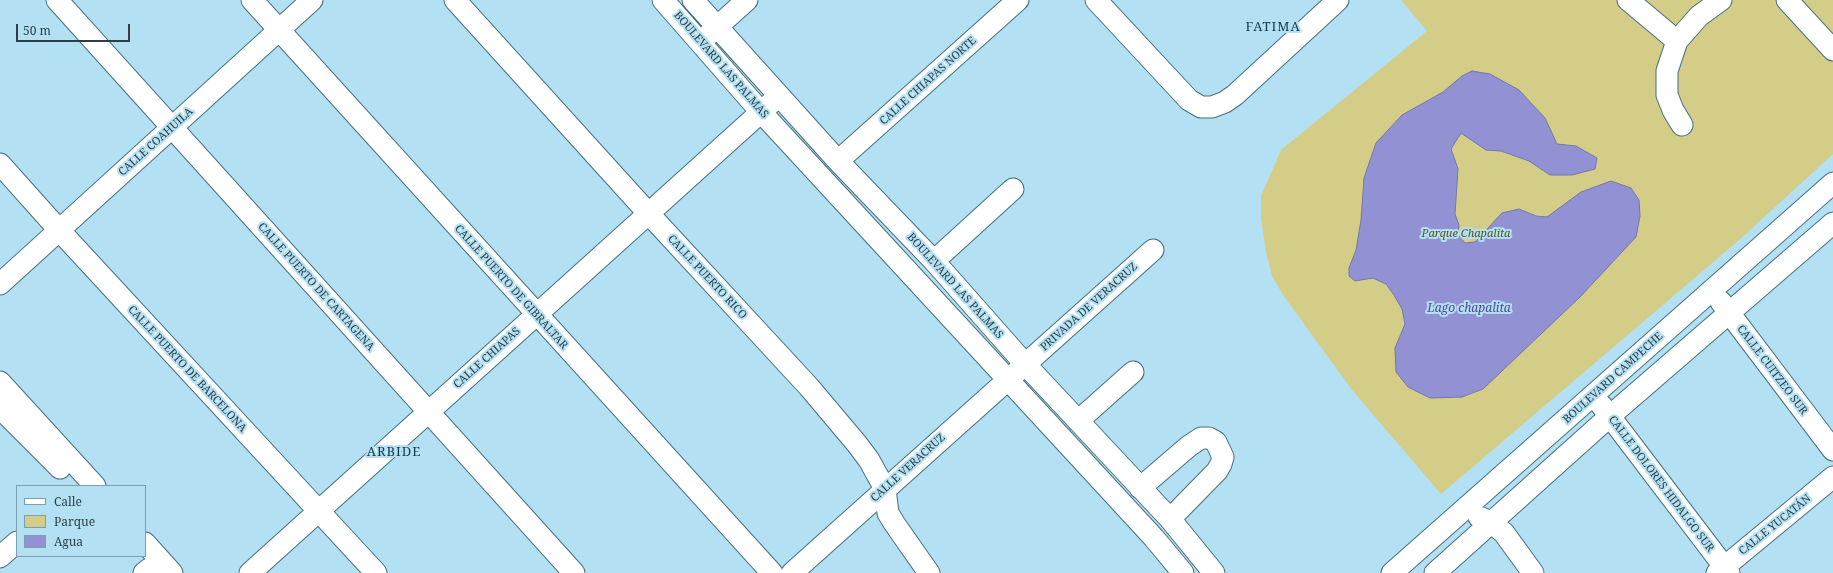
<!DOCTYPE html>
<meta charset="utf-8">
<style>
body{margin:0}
#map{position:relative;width:1833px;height:573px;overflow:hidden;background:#b3e0f2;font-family:"Noto Serif",serif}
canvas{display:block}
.legend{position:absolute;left:16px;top:485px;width:130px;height:72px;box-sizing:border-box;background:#b3e0f2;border:1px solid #7d9fad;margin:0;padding:5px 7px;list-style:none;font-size:12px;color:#2c3e46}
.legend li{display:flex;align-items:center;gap:8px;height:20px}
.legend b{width:20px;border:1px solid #7d9fad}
.scale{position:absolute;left:16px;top:24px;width:114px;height:18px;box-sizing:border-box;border:2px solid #2c3e46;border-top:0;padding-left:5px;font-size:12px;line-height:14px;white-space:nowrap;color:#2c3e46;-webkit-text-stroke:3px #b3e0f2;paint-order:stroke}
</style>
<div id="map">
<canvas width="1833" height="573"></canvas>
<ul class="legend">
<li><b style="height:5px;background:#fff"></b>Calle</li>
<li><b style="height:11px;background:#d3cd87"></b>Parque</li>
<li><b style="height:11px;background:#9291d3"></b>Agua</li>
</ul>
<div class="scale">50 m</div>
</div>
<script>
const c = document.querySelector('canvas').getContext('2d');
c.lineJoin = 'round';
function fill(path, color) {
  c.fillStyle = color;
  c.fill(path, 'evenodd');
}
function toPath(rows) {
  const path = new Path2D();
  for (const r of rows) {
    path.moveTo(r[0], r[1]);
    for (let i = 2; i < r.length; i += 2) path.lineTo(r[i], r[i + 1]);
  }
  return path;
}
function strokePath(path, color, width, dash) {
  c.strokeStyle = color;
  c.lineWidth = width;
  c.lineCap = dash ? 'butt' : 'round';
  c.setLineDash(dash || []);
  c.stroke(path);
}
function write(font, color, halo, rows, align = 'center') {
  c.font = font + ' "Noto Serif",serif';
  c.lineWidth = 4;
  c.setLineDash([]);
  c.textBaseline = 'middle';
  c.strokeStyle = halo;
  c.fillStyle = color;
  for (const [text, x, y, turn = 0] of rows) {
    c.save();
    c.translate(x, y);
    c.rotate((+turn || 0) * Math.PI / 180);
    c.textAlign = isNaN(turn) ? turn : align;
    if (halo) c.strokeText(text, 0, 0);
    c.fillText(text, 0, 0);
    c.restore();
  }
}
fill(toPath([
 [1401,0,1833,0,1833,154,1738,241,1441,494,1352,390,1283,295,1272,276,1266,252,1261,218,1261,196,1281,150,1427,31]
]), '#d3cd87');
const water = toPath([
 [1472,71,1490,74,1519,90,1545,118,1557,144,1576,146,1597,158,1595,169,1572,175,1550,175,1529,161,1501,151,1486,150,1461,133,1451,149,1458,169,1455,214,1459,225,1458,235,1465,243,1475,242,1502,213,1519,209,1536,216,1547,217,1581,192,1611,181,1631,188,1639,200,1640,216,1636,237,1580,297,1483,389,1462,397,1430,398,1408,387,1396,372,1395,348,1405,324,1402,309,1394,295,1386,284,1373,278,1355,281,1349,276,1349,268,1356,250,1361,220,1364,178,1376,143,1402,115,1443,92,1462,76,1472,71]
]);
fill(water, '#9291d3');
strokePath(water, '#7378a9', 1);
const minor = toPath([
 [57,0,574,573],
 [252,0,772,573],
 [455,0,649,214,809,387,857,444,869,460,885,489,888,513,894,523,929,573],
 [663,0,761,112,1154,538,1183,573],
 [693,0,838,161,934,261,1025,364,1170,519,1214,573],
 [1096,0,1189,100,1201,107,1212,107,1225,102,1235,95,1338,0],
 [1628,0,1677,41,1667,71,1667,95,1673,110,1682,125],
 [1787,0,1833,50],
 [707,36,747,0],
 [1677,41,1699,16,1721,0],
 [838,161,1018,0],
 [0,164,59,230,376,573],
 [934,261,1013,189],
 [0,284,312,0],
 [1721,302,1833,450],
 [0,382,95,486],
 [1602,406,1729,573],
 [0,408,60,468],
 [1078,421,1133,372],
 [1140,488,1189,446,1201,438,1209,438,1216,442,1223,457,1221,464,1217,471,1170,519],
 [1479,517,1491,522,1504,533,1533,573],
 [145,543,172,573],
 [0,557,17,542],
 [144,573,149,569],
 [250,573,771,103],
 [792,573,1153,250],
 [1392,573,1833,183],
 [1435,573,1610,416,1833,223],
 [1717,573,1833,477]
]);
strokePath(minor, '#457080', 23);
strokePath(minor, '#fff', 21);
write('11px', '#2c3e46', '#b3e0f2', [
 ["BOULEVARD LAS PALMAS",721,65,49],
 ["CALLE CHIAPAS NORTE",928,81,-42],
 ["CALLE COAHUILA",156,142,-42],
 ["CALLE PUERTO RICO",707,277,47],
 ["BOULEVARD LAS PALMAS",955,286,48],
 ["CALLE PUERTO DE CARTAGENA",316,287,48],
 ["CALLE PUERTO DE GIBRALTAR",511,287,48],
 ["PRIVADA DE VERACRUZ",1089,307,-42],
 ["CALLE CHIAPAS",487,358,-42],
 ["CALLE PUERTO DE BARCELONA",187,369,47],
 ["CALLE CUITZEO SUR",1772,370,53],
 ["BOULEVARD CAMPECHE",1613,378,-42],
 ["CALLE VERACRUZ",908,468,-42],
 ["CALLE DOLORES HIDALGO SUR",1661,484,53],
 ["CALLE YUCATÁN",1775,525,-39]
]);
write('italic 11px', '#57521a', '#b3e0f2', [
 ["Parque Chapalita",1466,234]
]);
write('italic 12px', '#4d4696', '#b3e0f2', [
 ["Lago chapalita",1469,309]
]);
c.letterSpacing = '1px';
write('13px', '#0e3b49', '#b3e0f2', [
 ["FATIMA",1273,27],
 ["ARBIDE",394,452]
]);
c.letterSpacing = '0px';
</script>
